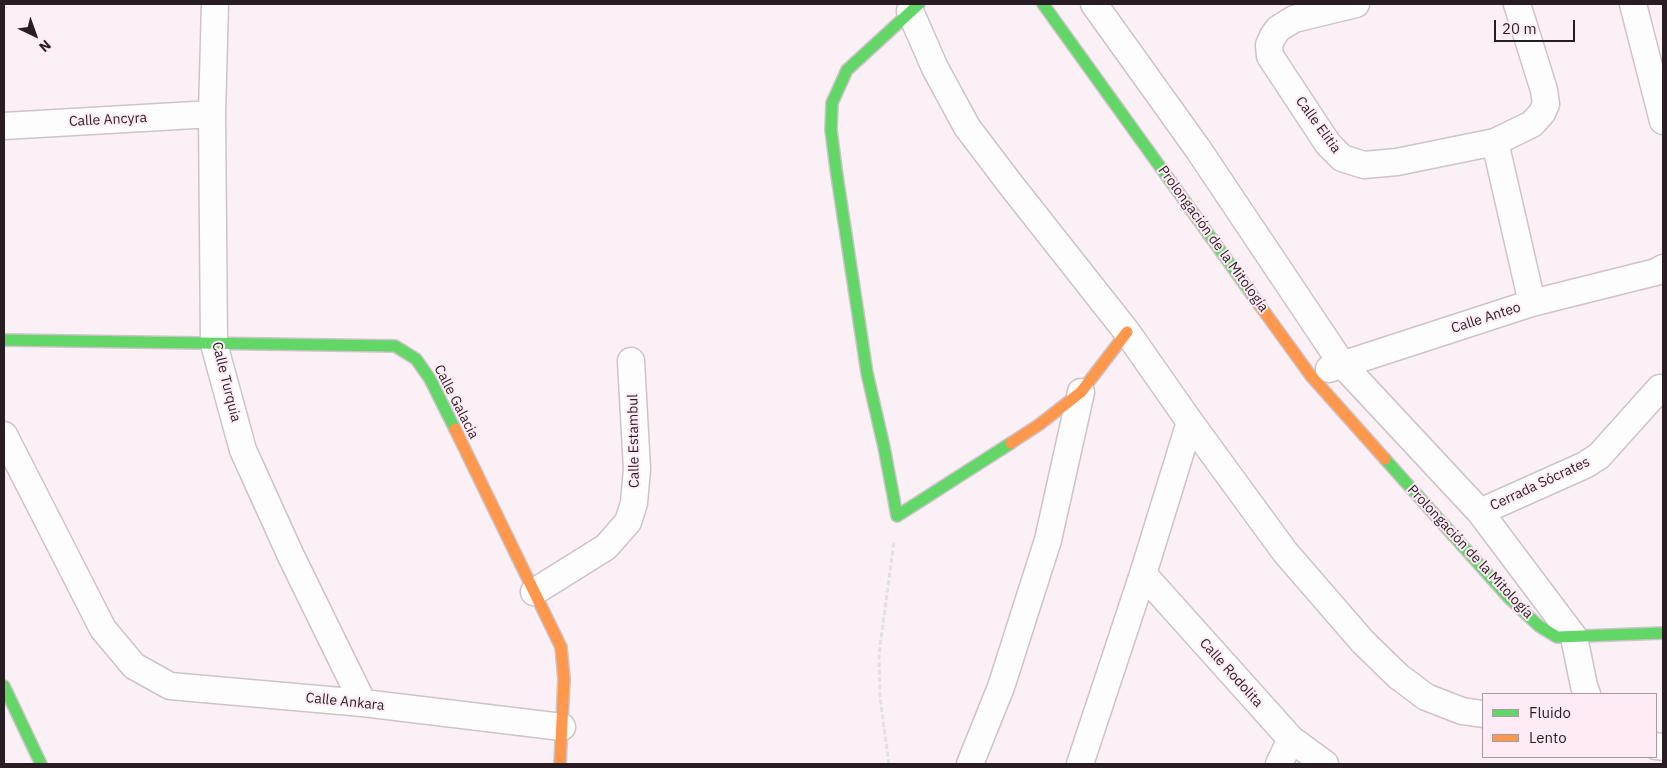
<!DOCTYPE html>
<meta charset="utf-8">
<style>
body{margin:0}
#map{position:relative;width:1667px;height:768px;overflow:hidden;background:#faf0f5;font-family:"IBM Plex Sans",sans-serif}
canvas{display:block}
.frame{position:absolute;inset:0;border:5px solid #281d23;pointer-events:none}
.legend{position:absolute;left:1482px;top:693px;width:175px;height:65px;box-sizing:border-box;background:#ffebf5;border:1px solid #a999a1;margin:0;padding:6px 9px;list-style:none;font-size:15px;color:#281d23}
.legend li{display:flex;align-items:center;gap:10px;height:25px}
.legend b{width:25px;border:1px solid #a999a1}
.north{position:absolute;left:10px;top:10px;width:50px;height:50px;-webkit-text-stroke:4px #ffebf5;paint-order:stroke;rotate:138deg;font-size:14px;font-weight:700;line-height:20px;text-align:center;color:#281d23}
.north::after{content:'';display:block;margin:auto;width:18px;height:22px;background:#281d23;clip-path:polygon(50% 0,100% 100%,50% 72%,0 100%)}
.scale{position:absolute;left:1494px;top:20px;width:81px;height:22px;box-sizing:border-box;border:2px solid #281d23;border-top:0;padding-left:6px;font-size:15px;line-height:18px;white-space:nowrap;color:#281d23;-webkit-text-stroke:4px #ffebf5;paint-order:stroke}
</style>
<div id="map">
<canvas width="1667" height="768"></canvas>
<div class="frame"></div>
<ul class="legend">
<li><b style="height:6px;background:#63d668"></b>Fluido</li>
<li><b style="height:6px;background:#ff974d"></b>Lento</li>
</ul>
<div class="north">N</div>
<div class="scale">20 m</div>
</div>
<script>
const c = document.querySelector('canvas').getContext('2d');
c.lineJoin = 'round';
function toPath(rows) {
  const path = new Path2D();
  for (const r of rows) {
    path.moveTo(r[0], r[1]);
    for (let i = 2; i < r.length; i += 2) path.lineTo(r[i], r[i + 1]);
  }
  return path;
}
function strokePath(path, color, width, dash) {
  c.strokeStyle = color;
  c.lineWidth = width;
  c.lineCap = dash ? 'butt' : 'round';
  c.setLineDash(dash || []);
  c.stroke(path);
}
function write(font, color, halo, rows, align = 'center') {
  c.font = font + ' "IBM Plex Sans",sans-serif';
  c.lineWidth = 4;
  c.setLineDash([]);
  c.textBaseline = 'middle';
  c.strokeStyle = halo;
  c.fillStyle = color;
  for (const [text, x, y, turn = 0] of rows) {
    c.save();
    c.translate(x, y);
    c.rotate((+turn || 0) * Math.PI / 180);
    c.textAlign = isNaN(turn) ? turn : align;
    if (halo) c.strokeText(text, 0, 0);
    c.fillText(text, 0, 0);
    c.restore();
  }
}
const street = toPath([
 [215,4,212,114,214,344,243,450,291,556,363,703],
 [1094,4,1198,149,1342,364,1480,512,1574,637,1584,686,1587,694],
 [1356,4,1294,19,1278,29,1273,36,1269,45,1270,56,1328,144,1342,158,1364,165,1397,162,1495,142,1532,124,1542,113,1546,104,1544,90,1517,4],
 [1633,4,1663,121],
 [910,11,935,68,967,127,1011,185,1127,332,1190,422,1285,552,1363,642,1398,676,1426,697,1462,711,1483,714],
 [4,126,212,114],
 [1495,142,1532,303],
 [1329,369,1532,303,1656,272,1663,268],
 [4,435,103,629,134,666,170,686,363,703,562,727],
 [1480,512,1585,465,1599,456,1660,388],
 [1143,574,1291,739,1325,764],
 [534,592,606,547,628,522,634,503,637,469,631,361],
 [1656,746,1663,747],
 [970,764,1001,687,1048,540,1081,392],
 [1080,764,1143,574,1190,422],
 [1279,764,1291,739]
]);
const fast = toPath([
 [919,4,847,70,832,103,831,130,836,169,867,373,884,447,897,516,1011,443],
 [1043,4,1253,296],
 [4,340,395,346,416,359,430,379,455,429],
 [1385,459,1510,599,1539,626,1557,637,1663,633],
 [4,686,41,764]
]);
const slow = toPath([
 [1253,296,1311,376,1385,459],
 [455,429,561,647,564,679,560,764],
 [1011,443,1040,424,1081,392,1127,332]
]);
strokePath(street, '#cdc3c8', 29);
strokePath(fast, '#cdc3c8', 14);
strokePath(slow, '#cdc3c8', 14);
strokePath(toPath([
 [889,764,880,698,879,654,894,541]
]), '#e3e0e1', 3, [5, 2.5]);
strokePath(street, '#fefdfe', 26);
strokePath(fast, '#63d668', 11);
strokePath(slow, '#ff974d', 11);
write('14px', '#281d23', '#ffebf5', [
 ["Calle Ancyra",108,120,-3],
 ["Calle Elitia",1318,125,54],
 ["Prolongación de la Mitología",1213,239,54],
 ["Calle Anteo",1486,318,-18],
 ["Calle Turquia",226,382,76],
 ["Calle Galacia",456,402,63],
 ["Calle Estambul",634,441,-91],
 ["Cerrada Sócrates",1540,484,-25],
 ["Prolongación de la Mitología",1470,552,47],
 ["Calle Rodolita",1231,673,48],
 ["Calle Ankara",345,702,6]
]);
</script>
